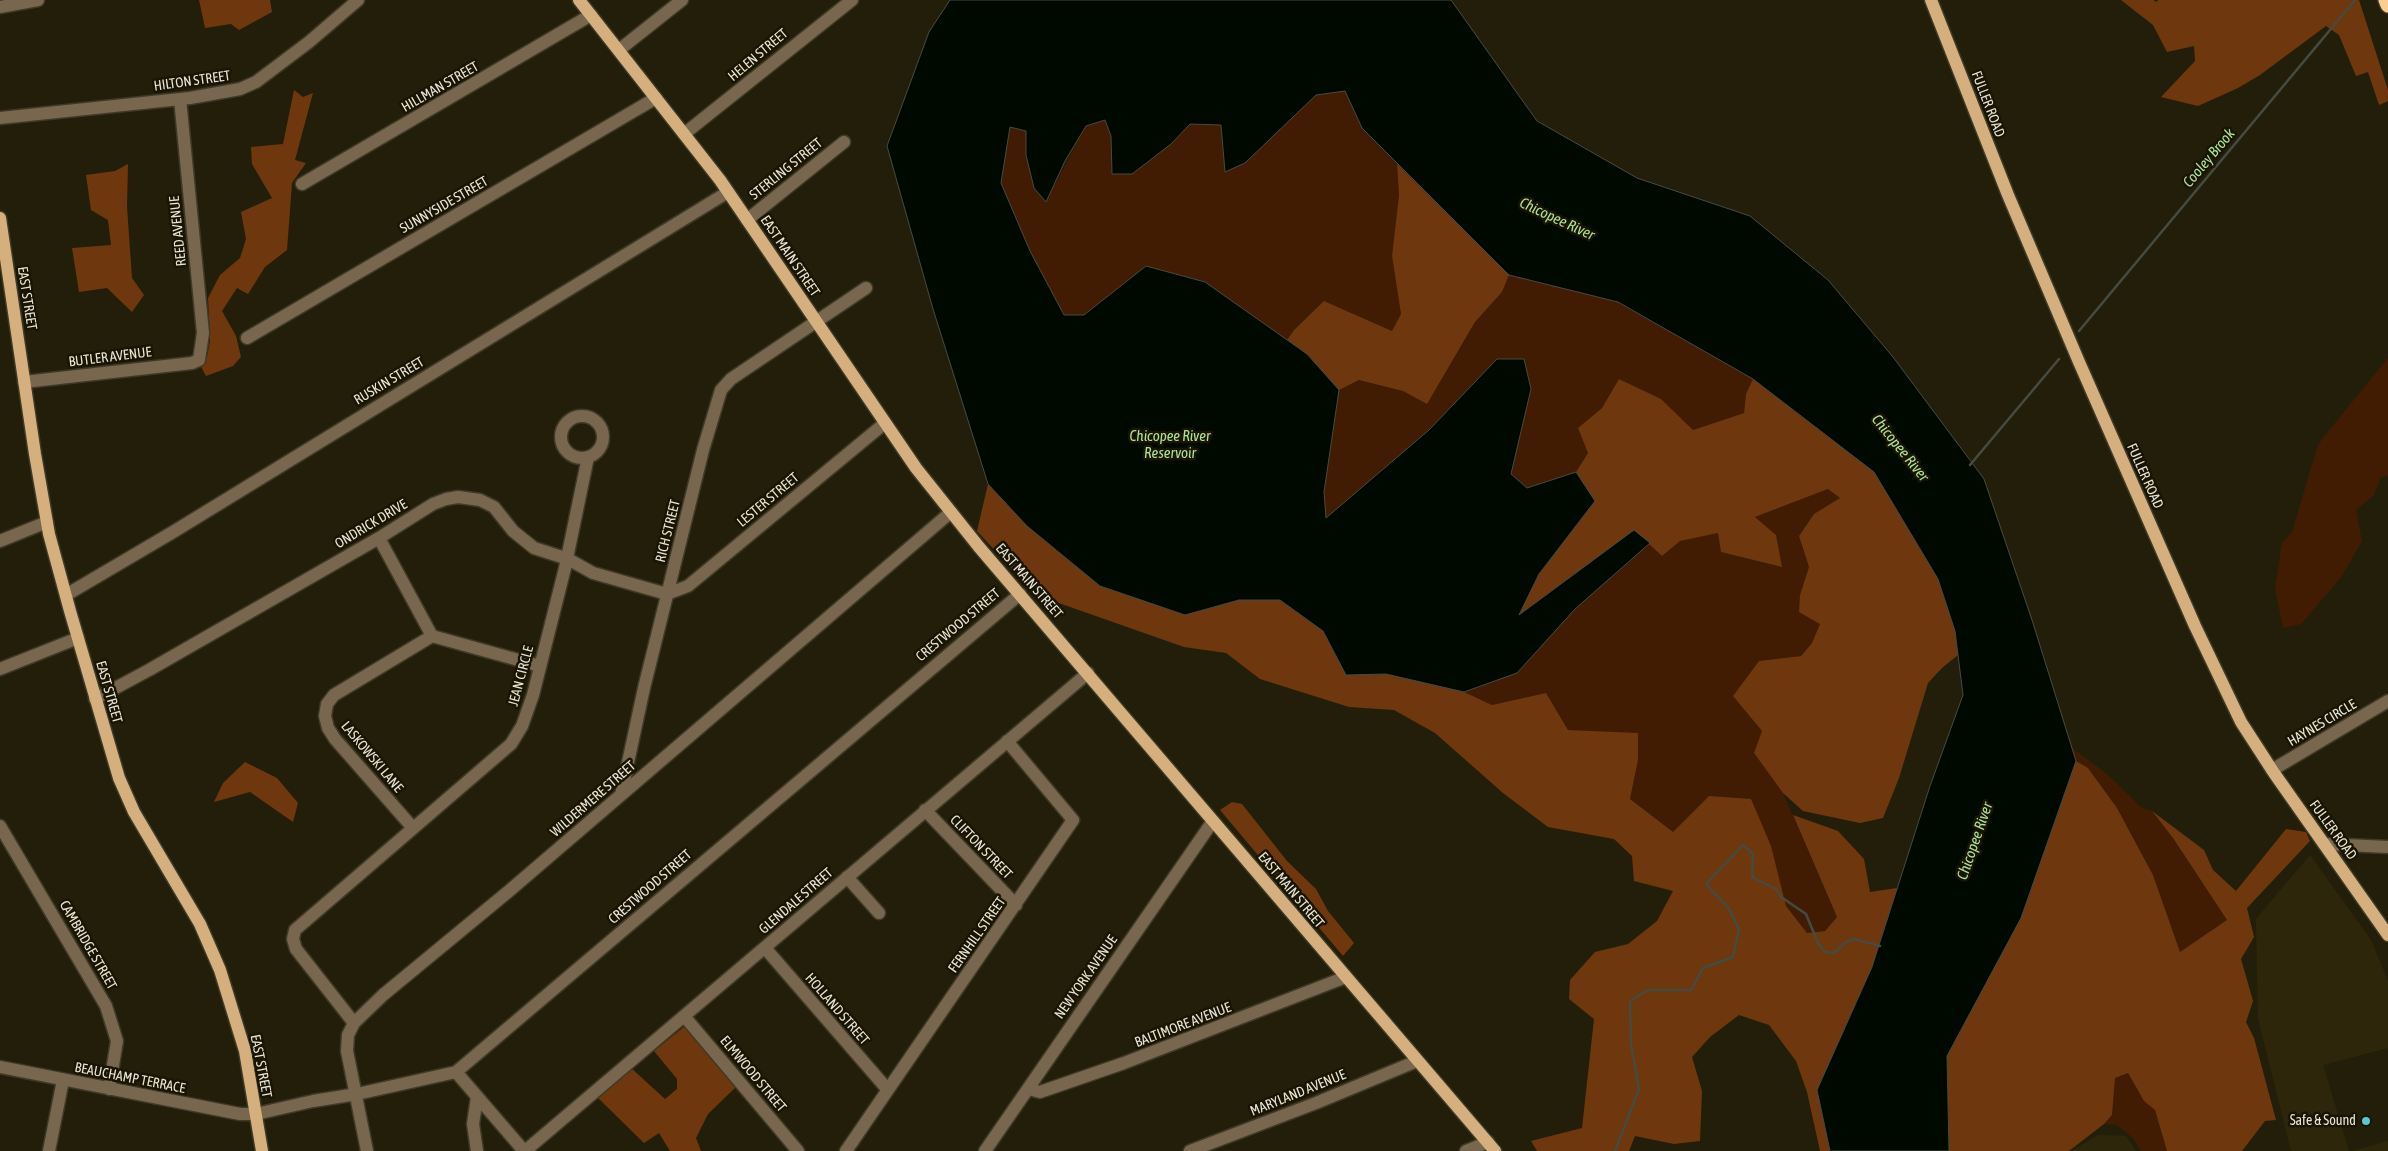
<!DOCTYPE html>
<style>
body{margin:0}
canvas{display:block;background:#231e0a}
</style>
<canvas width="2388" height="1151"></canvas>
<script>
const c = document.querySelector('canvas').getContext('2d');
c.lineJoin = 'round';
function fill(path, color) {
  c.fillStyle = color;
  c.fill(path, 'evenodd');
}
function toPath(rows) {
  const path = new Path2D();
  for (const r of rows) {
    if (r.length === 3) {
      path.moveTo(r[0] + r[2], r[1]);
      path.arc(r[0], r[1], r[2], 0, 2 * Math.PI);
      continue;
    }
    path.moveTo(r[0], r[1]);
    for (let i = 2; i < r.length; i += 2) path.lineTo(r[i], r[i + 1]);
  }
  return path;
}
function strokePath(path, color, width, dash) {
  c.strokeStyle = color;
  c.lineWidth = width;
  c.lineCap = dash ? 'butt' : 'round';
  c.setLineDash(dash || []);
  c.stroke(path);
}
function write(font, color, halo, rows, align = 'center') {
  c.font = font + ' "Asap Condensed",sans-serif';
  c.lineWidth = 5;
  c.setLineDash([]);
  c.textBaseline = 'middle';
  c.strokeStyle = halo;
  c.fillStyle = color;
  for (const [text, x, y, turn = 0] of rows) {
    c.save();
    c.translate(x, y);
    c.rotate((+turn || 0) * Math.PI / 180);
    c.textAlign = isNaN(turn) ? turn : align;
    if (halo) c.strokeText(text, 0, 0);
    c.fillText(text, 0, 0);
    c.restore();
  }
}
fill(toPath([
 [2310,855,2371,940,2388,981,2388,1048,2323,1065,2349,1151,2291,1151,2258,1018,2256,919],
 [2098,1135,2126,1136,2136,1151,2071,1151],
 [2388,1141,2388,1151,2353,1151]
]), '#2e260b');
fill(toPath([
 [1345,91,1362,128,1397,164,1399,195,1392,256,1401,314,1392,331,1324,301,1294,330,1287,340,1205,282,1146,266,1084,315,1064,315,1030,251,1001,183,1009,127,1026,131,1026,155,1034,187,1046,202,1086,126,1105,120,1111,136,1112,174,1132,174,1171,144,1190,124,1221,125,1225,172,1245,163,1316,95],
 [1509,275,1618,302,1753,379,1746,394,1744,413,1692,430,1661,399,1619,379,1602,408,1578,428,1588,453,1576,472,1527,488,1511,474,1531,389,1524,359,1497,359,1429,430,1326,519,1324,492,1339,390,1359,380,1403,391,1427,403,1475,322,1502,292],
 [2388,358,2388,476,2381,477,2374,495,2356,510,2362,541,2342,576,2301,624,2283,628,2275,588,2282,543,2292,532,2317,448,2322,439],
 [1828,489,1840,498,1814,514,1799,536,1809,567,1800,595,1820,624,1812,643,1801,656,1759,661,1733,696,1762,731,1755,753,1783,793,1837,917,1825,931,1807,933,1786,906,1778,876,1709,796,1673,832,1630,799,1638,760,1638,734,1568,730,1546,693,1492,705,1464,692,1517,673,1575,609,1650,543,1662,556,1680,541,1719,532,1721,552,1781,567,1776,535,1755,517],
 [2072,748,2107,774,2141,807,2152,811,2173,838,2227,920,2180,953,2153,875,2117,808,2088,768,2076,761],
 [2128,1073,2144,1101,2155,1110,2167,1151,2141,1151,2134,1139,2117,1125,2104,1124,2112,1115,2115,1077]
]), '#411c02');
fill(toPath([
 [199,0,270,0,272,12,239,30,231,24,205,28],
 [2121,0,2154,0,2155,2,2159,0,2359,0,2388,90,2388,101,2379,105,2368,72,2356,76,2339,35,2326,26,2260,75,2238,88,2198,106,2161,97,2195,61,2194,46,2167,52,2153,25],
 [294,90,303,97,313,93,295,160,306,163,292,183,287,250,265,267,248,294,237,288,222,311,236,336,241,357,233,366,206,376,200,365,207,357,210,341,208,298,220,275,240,258,246,239,241,212,272,198,252,164,251,147,283,144],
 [128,164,127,207,132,278,144,295,132,312,107,288,79,292,72,248,111,245,108,220,91,210,86,175,115,171],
 [1397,164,1509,275,1502,292,1475,322,1427,404,1403,391,1359,380,1339,390,1307,354,1287,340,1294,330,1324,301,1392,331,1401,314,1392,256,1399,195],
 [1619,379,1661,399,1693,430,1744,413,1746,394,1753,379,1874,472,1938,579,1955,631,1958,655,1942,668,1928,683,1899,778,1883,818,1860,823,1803,811,1783,793,1754,753,1762,731,1733,696,1759,661,1801,656,1812,643,1820,624,1799,612,1800,595,1809,567,1799,536,1814,514,1840,498,1828,489,1755,517,1776,535,1782,567,1721,552,1718,533,1680,541,1662,556,1634,530,1518,616,1539,574,1595,501,1576,472,1588,453,1578,428,1602,408],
 [988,484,1027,526,1100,586,1185,615,1239,600,1280,600,1323,631,1346,675,1386,674,1464,692,1492,705,1546,693,1568,730,1638,733,1638,760,1630,799,1673,832,1709,796,1751,799,1771,846,1786,906,1807,933,1825,931,1837,917,1793,815,1838,831,1864,859,1870,892,1897,888,1872,967,1817,1090,1830,1151,1820,1151,1807,1092,1796,1061,1769,1025,1739,1015,1710,1037,1692,1057,1702,1091,1700,1141,1674,1144,1635,1136,1629,1151,1537,1151,1531,1141,1582,1128,1594,1019,1569,999,1570,980,1595,952,1628,944,1657,921,1673,891,1634,881,1632,856,1614,839,1548,827,1503,793,1435,733,1394,710,1349,707,1260,679,1226,653,1184,647,1036,595,977,531],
 [2076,761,2088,768,2117,808,2153,875,2180,952,2227,920,2173,838,2152,811,2204,850,2213,870,2236,891,2286,829,2306,832,2310,841,2247,908,2254,937,2241,959,2253,1001,2246,1022,2254,1038,2276,1120,2265,1121,2242,1151,2167,1151,2155,1110,2144,1101,2128,1073,2115,1078,2112,1115,2104,1124,2069,1151,1949,1151,1947,1056,2021,918],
 [245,762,277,778,298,803,293,822,250,792,214,802,223,783],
 [1232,802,1242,804,1287,861,1316,889,1328,911,1354,943,1343,956,1220,810],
 [685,1026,736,1087,708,1114,696,1138,701,1151,670,1151,659,1133,644,1143,595,1095,630,1067,665,1099,677,1089,677,1079,654,1051]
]), '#6e370e');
const water = toPath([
 [950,0,1451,0,1537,121,1637,178,1750,216,1828,280,1893,357,1984,479,2032,620,2076,761,2021,918,1947,1056,1949,1151,1830,1151,1817,1090,1872,967,1930,786,1963,695,1955,631,1938,579,1874,472,1753,379,1618,302,1509,275,1362,128,1345,91,1316,95,1245,163,1225,172,1221,125,1190,124,1171,144,1132,174,1112,174,1111,136,1105,120,1086,126,1065,161,1046,202,1034,188,1026,155,1026,131,1010,127,1001,183,1030,251,1064,315,1084,315,1146,266,1205,282,1307,354,1339,390,1324,492,1326,518,1429,430,1497,359,1524,359,1531,389,1511,474,1527,488,1576,472,1595,501,1539,574,1519,615,1634,530,1650,543,1575,609,1517,673,1464,692,1386,674,1346,675,1323,631,1280,600,1239,600,1185,615,1100,586,1027,526,988,484,933,309,887,146,929,32,950,0]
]);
fill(water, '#000900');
strokePath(water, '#464b41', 1);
strokePath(toPath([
 [2079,331,2355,0],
 [1970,465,2059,359],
 [1615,1151,1639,1089,1631,1044,1630,1001,1648,990,1691,990,1703,968,1733,957,1739,929,1729,909,1706,884,1743,845,1753,854,1752,877,1776,889,1781,897,1806,914,1818,943,1825,952,1834,953,1846,942,1854,939,1880,946]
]), '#464b41', 2.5);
const minor = toPath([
 [0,7,38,0],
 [619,50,682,0],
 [0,118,190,98,240,89,256,82,309,42,358,0],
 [684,134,852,0],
 [302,184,591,15],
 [747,220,844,142],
 [247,338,656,98],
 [24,382,192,363,199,360,203,333,180,99],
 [582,437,21],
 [379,538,432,636,540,666],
 [0,541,47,522],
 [66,595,173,532,728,192],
 [0,669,78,638],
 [95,699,149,670,379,538,433,504,446,499,458,497,480,500,494,507,513,531,534,548,568,559,593,573,667,594,688,586,885,423],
 [2272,770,2388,701],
 [621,795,644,688,703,450,721,390,731,379,866,288],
 [925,810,1016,905],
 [0,826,106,1006,117,1041,109,1089],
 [413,828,335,739,328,728,325,716,327,704,334,695,432,636],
 [2324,844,2388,847],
 [847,877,879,913],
 [765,948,888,1090],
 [684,1016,798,1151],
 [354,1023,296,949,293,939,295,930,511,744,522,726,533,695,565,568,588,457],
 [0,1067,240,1114,256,1114,313,1101,357,1094,456,1072,1020,594],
 [456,1072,524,1151],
 [1029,1089,1040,1092,1124,1063,1346,977],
 [49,1151,63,1080],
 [367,1151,347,1051,348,1035,354,1023,383,995,509,891,951,512],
 [477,1151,473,1124,477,1097],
 [525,1151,1088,673],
 [846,1151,1073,820,1007,741],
 [985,1151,1213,821],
 [1190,1151,1316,1103,1417,1061],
 [1466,1151,1488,1142]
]);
const major = toPath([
 [579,0,720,180,916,468,979,547,1495,1151],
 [1931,0,2008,195,2079,362,2195,626,2241,722,2274,773,2388,935],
 [0,218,35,454,49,534,70,611,119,778,134,812,200,924,220,970,245,1051,262,1151]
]);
const highway = toPath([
 [2386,0,2388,5]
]);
strokePath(minor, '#3f3a27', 15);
strokePath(major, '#3f3a27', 15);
strokePath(highway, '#3f3a27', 18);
strokePath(minor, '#79664f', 12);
strokePath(major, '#d6af7e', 12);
strokePath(highway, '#fbcd91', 15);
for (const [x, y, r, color] of [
 [2366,1121,5,"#52ccd0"]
]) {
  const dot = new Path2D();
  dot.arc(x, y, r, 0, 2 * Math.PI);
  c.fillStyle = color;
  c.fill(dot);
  strokePath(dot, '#1a1403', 2);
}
write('14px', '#e8e5d8', '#1a1403', [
 ["HELEN STREET",758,55,-40],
 ["HILTON STREET",192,81,-8],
 ["HILLMAN STREET",440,87,-30],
 ["FULLER ROAD",1988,104,69],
 ["STERLING STREET",786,169,-39],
 ["SUNNYSIDE STREET",444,205,-30],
 ["REED AVENUE",178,231,-96],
 ["EAST MAIN STREET",790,256,56],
 ["EAST STREET",27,298,81],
 ["BUTLER AVENUE",110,357,-7],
 ["RUSKIN STREET",389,381,-31],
 ["FULLER ROAD",2145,476,66],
 ["LESTER STREET",768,500,-40],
 ["ONDRICK DRIVE",371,524,-31],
 ["RICH STREET",668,531,-76],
 ["EAST MAIN STREET",1029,581,49],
 ["CRESTWOOD STREET",958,625,-40],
 ["JEAN CIRCLE",521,676,-75],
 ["EAST STREET",109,692,74],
 ["HAYNES CIRCLE",2322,723,-31],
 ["LASKOWSKI LANE",372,757,50],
 ["WILDERMERE STREET",593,799,-41],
 ["FULLER ROAD",2333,830,54],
 ["CLIFTON STREET",981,847,46],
 ["CRESTWOOD STREET",650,887,-41],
 ["EAST MAIN STREET",1291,890,50],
 ["GLENDALE STREET",796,901,-41],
 ["FERNHILL STREET",977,935,-55],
 ["CAMBRIDGE STREET",88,945,60],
 ["NEW YORK AVENUE",1086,977,-55],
 ["HOLLAND STREET",837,1009,49],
 ["BALTIMORE AVENUE",1183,1025,-21],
 ["EAST STREET",261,1066,79],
 ["ELMWOOD STREET",753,1074,50],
 ["BEAUCHAMP TERRACE",130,1078,11],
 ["MARYLAND AVENUE",1298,1093,-22]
]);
write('14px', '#e8e5d8', '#1a1403', [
 ["Safe & Sound",2356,1121]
], 'right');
write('italic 15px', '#ade391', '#1a1403', [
 ["Cooley Brook",2209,158,-50],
 ["Chicopee River",1557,219,25],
 ["Chicopee River",1170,436],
 ["Reservoir",1170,453],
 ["Chicopee River",1900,448,51],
 ["Chicopee River",1975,841,-71]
]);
</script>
